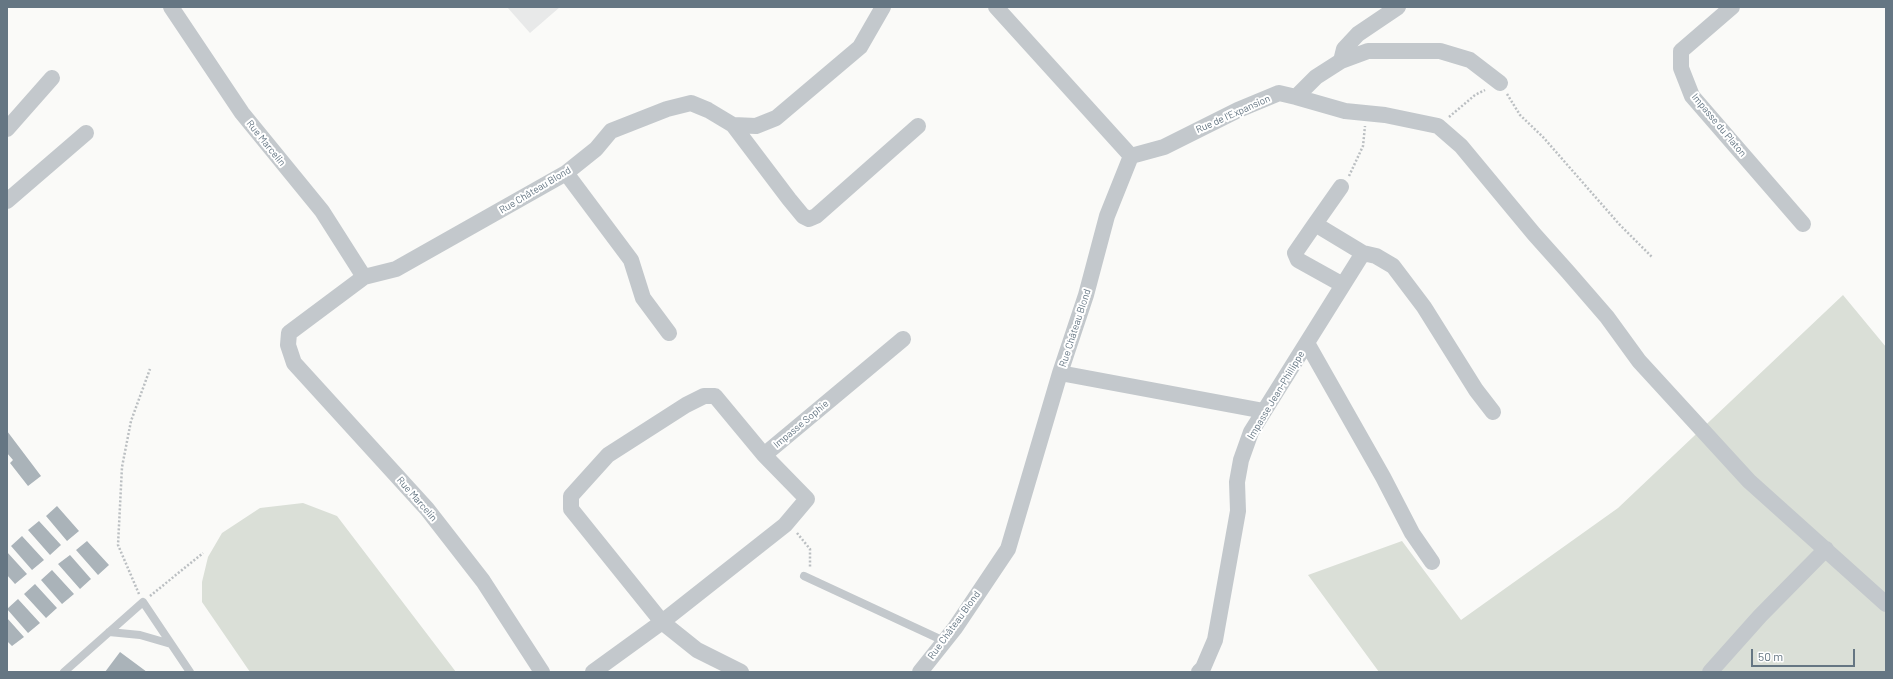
<!DOCTYPE html>
<meta charset="utf-8">
<style>
body{margin:0}
#map{position:relative;width:1893px;height:679px;overflow:hidden;background:#fafaf8;font-family:Barlow,sans-serif}
canvas{display:block}
.frame{position:absolute;inset:0;border:8px solid #657683;pointer-events:none}
.scale{position:absolute;left:1751px;top:649px;width:104px;height:18px;box-sizing:border-box;border:2px solid #657683;border-top:0;padding-left:5px;font-size:12px;line-height:14px;white-space:nowrap;color:#657683;-webkit-text-stroke:3px #fff;paint-order:stroke}
</style>
<div id="map">
<canvas width="1893" height="679"></canvas>
<div class="frame"></div>
<div class="scale">50 m</div>
</div>
<script>
const c = document.querySelector('canvas').getContext('2d');
c.lineJoin = 'round';
function fill(path, color) {
  c.fillStyle = color;
  c.fill(path, 'evenodd');
}
function toPath(rows) {
  const path = new Path2D();
  for (const r of rows) {
    path.moveTo(r[0], r[1]);
    for (let i = 2; i < r.length; i += 2) path.lineTo(r[i], r[i + 1]);
  }
  return path;
}
function strokePath(path, color, width, dash) {
  c.strokeStyle = color;
  c.lineWidth = width;
  c.lineCap = dash ? 'butt' : 'round';
  c.setLineDash(dash || []);
  c.stroke(path);
}
function write(font, color, halo, rows, align = 'center') {
  c.font = font + ' Barlow,sans-serif';
  c.lineWidth = 4;
  c.setLineDash([]);
  c.textBaseline = 'middle';
  c.strokeStyle = halo;
  c.fillStyle = color;
  for (const [text, x, y, turn = 0] of rows) {
    c.save();
    c.translate(x, y);
    c.rotate((+turn || 0) * Math.PI / 180);
    c.textAlign = isNaN(turn) ? turn : align;
    if (halo) c.strokeText(text, 0, 0);
    c.fillText(text, 0, 0);
    c.restore();
  }
}
fill(toPath([
 [507,7,560,7,530,33]
]), '#e8e9e9');
fill(toPath([
 [1843,295,1886,347,1886,672,1379,672,1308,575,1402,541,1461,620,1618,508],
 [303,503,337,516,456,672,250,672,202,602,202,582,208,557,222,533,260,508]
]), '#dadfd7');
fill(toPath([
 [7,431,41,476,28,486,10,463,13,460,7,453],
 [57,506,79,531,67,541,46,516],
 [39,521,61,545,50,555,28,530],
 [22,536,44,560,32,570,11,546],
 [87,541,109,565,98,575,76,550],
 [7,552,27,574,15,584,7,575],
 [70,555,91,579,80,589,58,564],
 [52,570,74,594,62,604,41,580],
 [35,584,57,608,46,618,24,594],
 [18,599,40,623,28,633,7,609],
 [7,618,24,637,12,646,7,641],
 [120,652,147,672,105,672]
]), '#aab3b9');
strokePath(toPath([
 [1507,94,1520,115,1543,137,1619,224,1652,257],
 [1449,117,1475,95,1485,90],
 [1349,176,1363,146,1365,126],
 [797,533,810,549,810,567],
 [139,594,118,545,122,467,131,421,150,369],
 [150,596,203,553]
]), '#bbbfc2', 2.5, [2, 2]);
strokePath(toPath([
 [804,576,944,641],
 [109,632,140,635,171,644],
 [64,672,143,602,190,672]
]), '#c3c8cc', 8);
strokePath(toPath([
 [171,7,242,113,322,211,364,277],
 [996,7,1131,156],
 [1732,7,1681,51,1681,68,1692,96,1803,224],
 [1341,61,1368,51,1440,51,1470,60,1500,83],
 [1296,97,1345,111,1385,115,1438,126,1461,146,1534,234,1568,272,1607,317,1639,361,1749,481,1886,604],
 [733,125,789,199,803,216,809,219,816,216,918,126],
 [7,129,52,78],
 [1131,156,1164,147,1238,110,1279,93,1296,97,1316,77,1341,61,1344,49,1358,34,1398,7],
 [566,173,631,260,643,298,669,333],
 [7,201,86,133],
 [1315,224,1295,253,1298,260,1343,285],
 [1363,253,1376,256,1393,266,1424,307,1476,390,1493,412],
 [1307,343,1383,477,1412,533,1432,562],
 [1060,373,1264,411],
 [542,672,483,581,427,509,294,363,288,345,289,333,364,277,396,269,566,173,596,149,611,131,667,109,691,103,708,110,733,125,756,126,776,118,860,47,883,7],
 [593,672,662,622,785,525,807,499,764,455,903,339],
 [741,672,697,650,662,622,571,509,571,496,608,455,686,405,704,396,715,396,764,455],
 [920,672,955,628,1008,549,1060,373,1086,295,1107,216,1131,156],
 [1199,672,1203,668,1215,640,1238,511,1237,482,1241,460,1251,432,1363,253,1315,224,1341,187],
 [1710,672,1760,616,1826,549]
]), '#c3c8cc', 16);
write('10px', '#657683', '#fff', [
 ["Rue de l'Expansion",1233,114,-24],
 ["Impasse du Platon",1719,125,50],
 ["Rue Marcelin",266,143,51],
 ["Rue Château Blond",535,190,-31],
 ["Rue Château Blond",1075,328,-72],
 ["Impasse Jean-Phillippe",1276,395,-59],
 ["Impasse Sophie",801,424,-40],
 ["Rue Marcelin",417,499,49],
 ["Rue Château Blond",954,625,-54]
]);
</script>
